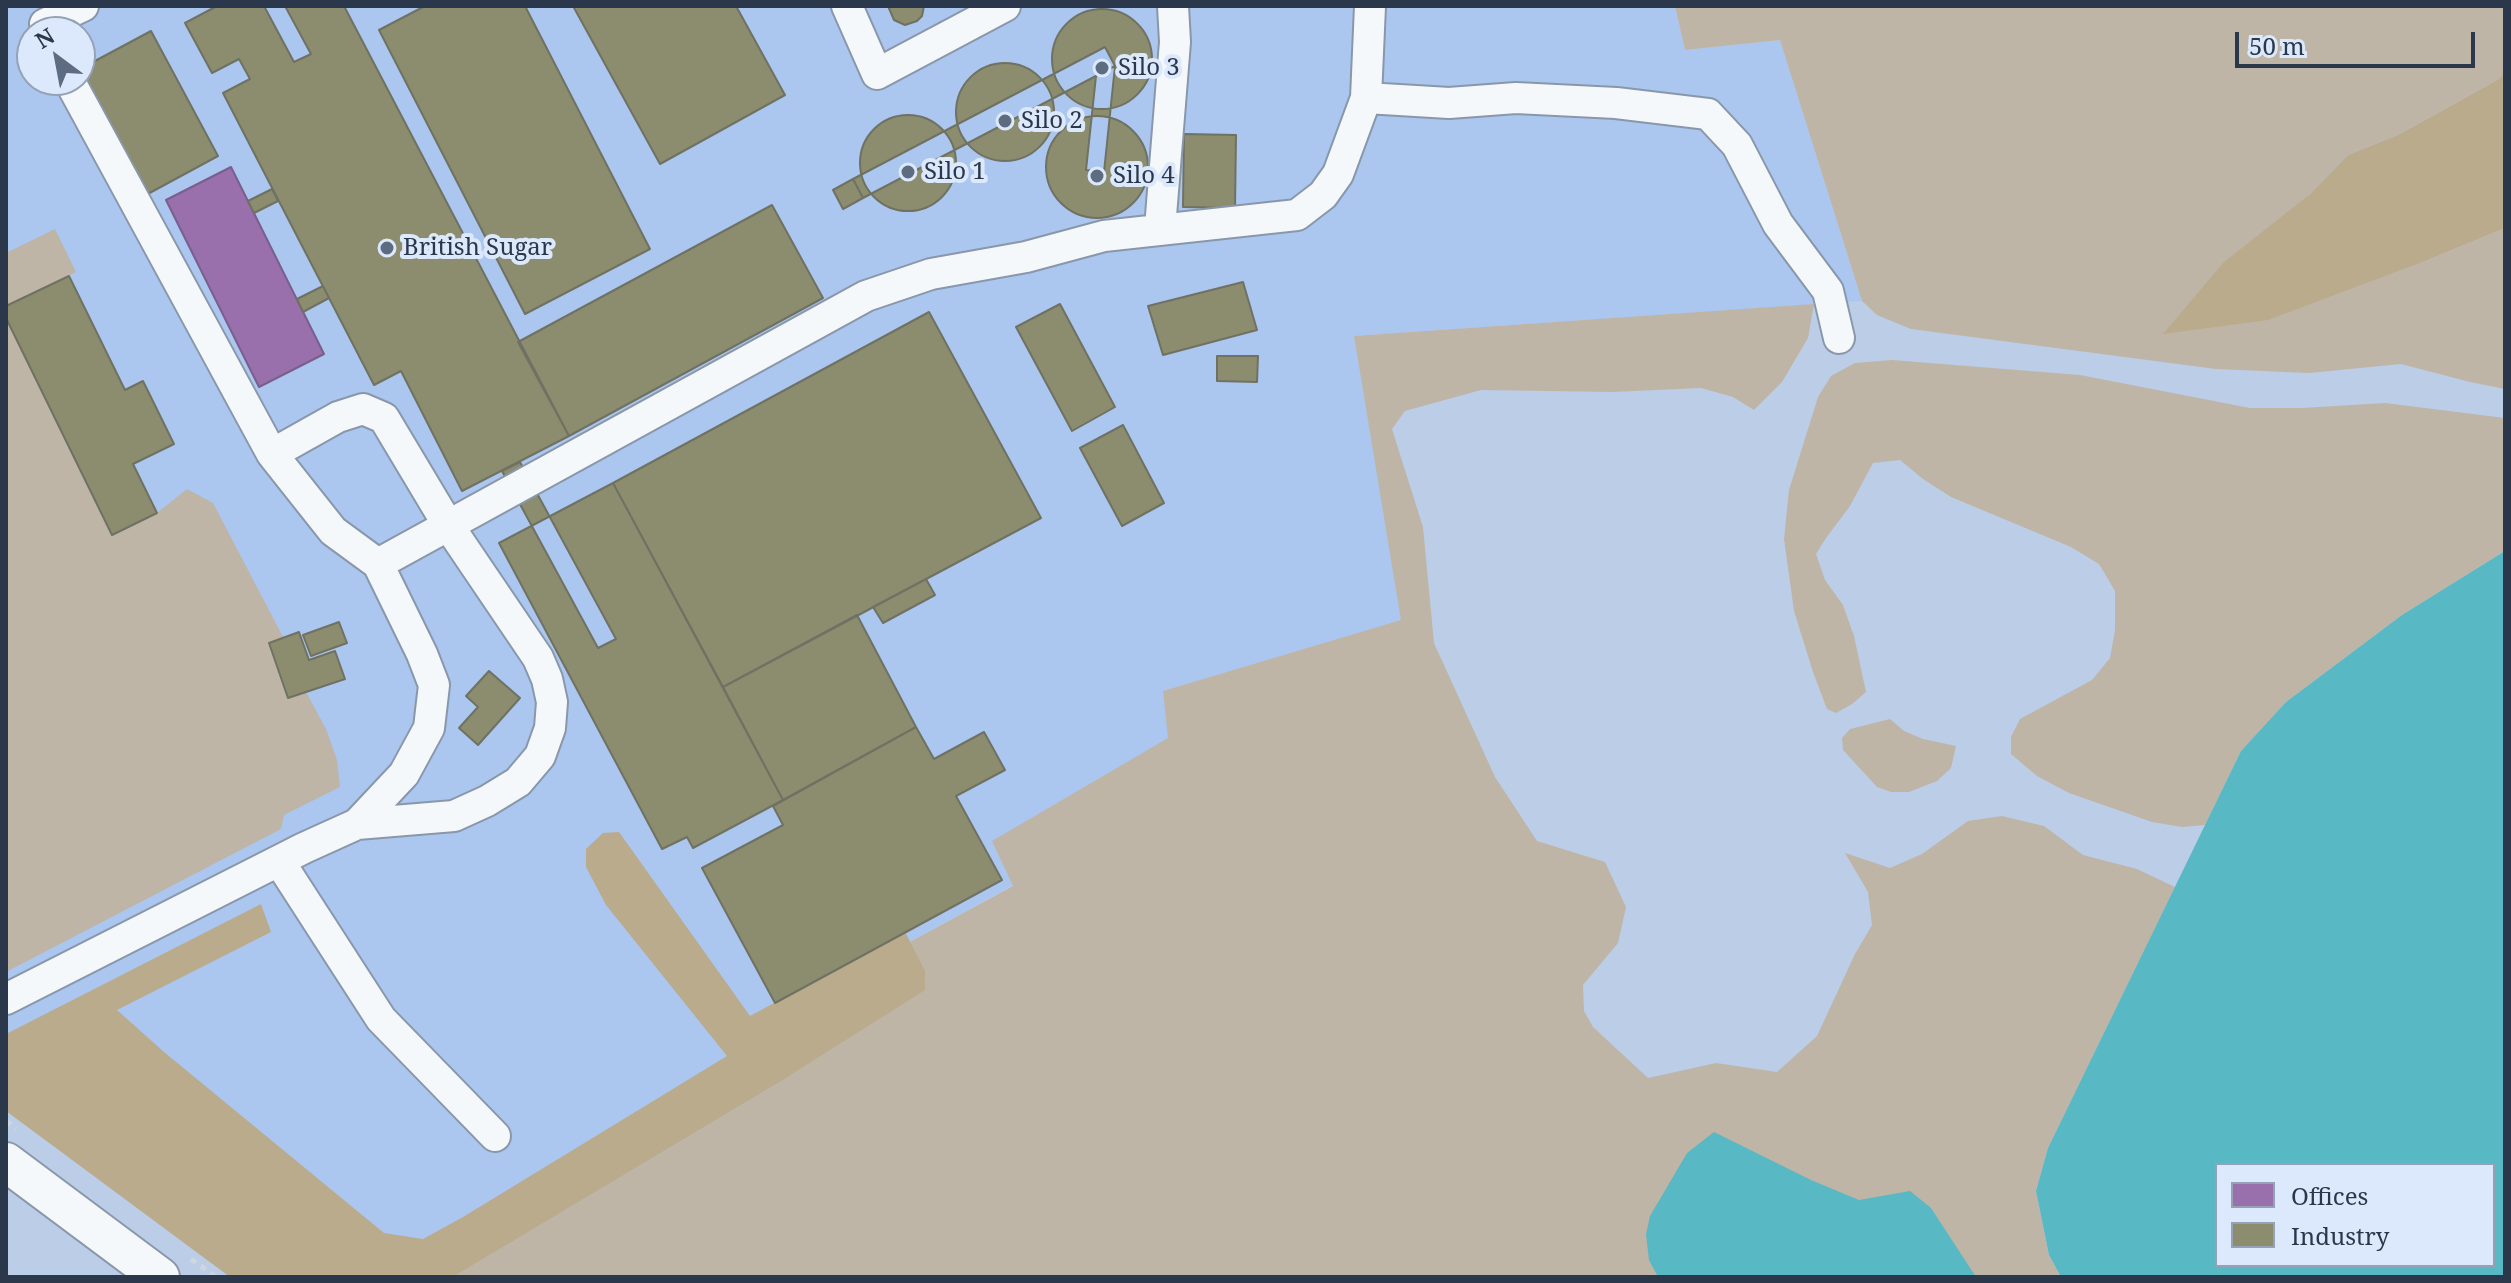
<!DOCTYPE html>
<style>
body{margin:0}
#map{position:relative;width:2511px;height:1283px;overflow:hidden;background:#bccde7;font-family:"Noto Serif",serif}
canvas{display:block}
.frame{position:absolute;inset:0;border:8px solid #2b374a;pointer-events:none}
.legend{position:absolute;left:2215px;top:1163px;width:280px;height:104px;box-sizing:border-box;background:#dce9fd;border:2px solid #95a2b5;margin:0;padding:10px 14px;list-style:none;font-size:24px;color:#2b374a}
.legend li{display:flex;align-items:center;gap:16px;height:40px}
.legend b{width:40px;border:2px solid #95a2b5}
.north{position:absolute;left:16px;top:16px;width:80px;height:80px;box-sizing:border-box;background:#dce9fd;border:2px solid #95a2b5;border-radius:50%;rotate:328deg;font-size:22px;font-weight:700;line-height:32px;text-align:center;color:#2b374a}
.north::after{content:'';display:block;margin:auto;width:28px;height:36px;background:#5e6c81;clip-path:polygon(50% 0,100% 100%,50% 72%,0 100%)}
.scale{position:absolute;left:2235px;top:32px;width:240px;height:36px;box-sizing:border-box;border:4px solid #2b374a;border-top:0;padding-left:10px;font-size:24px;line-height:28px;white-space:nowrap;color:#2b374a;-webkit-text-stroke:6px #dce9fd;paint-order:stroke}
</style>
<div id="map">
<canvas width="2511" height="1283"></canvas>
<div class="frame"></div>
<ul class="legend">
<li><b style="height:22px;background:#9970ab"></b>Offices</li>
<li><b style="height:22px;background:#8c8c6e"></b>Industry</li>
</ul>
<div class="north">N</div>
<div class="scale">50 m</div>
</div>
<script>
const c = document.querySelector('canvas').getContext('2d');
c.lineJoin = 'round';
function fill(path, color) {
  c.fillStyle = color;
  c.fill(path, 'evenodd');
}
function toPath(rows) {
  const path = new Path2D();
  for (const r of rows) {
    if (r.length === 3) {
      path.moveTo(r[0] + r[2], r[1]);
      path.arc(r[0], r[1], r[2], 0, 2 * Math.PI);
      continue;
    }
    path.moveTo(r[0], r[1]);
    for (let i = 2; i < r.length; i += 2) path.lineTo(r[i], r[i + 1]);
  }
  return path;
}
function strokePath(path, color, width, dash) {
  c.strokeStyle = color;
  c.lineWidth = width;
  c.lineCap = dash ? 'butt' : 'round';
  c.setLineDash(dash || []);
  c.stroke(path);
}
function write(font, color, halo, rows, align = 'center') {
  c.font = font + ' "Noto Serif",serif';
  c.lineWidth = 8;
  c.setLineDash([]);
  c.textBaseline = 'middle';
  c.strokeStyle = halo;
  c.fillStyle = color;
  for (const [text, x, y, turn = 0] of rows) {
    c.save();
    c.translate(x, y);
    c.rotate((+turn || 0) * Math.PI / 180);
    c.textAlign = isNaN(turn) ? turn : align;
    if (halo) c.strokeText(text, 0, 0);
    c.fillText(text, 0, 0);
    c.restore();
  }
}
fill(toPath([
 [6,6,1675,6,1685,50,1780,40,1862,301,1354,336,1402,620,1163,691,1169,738,993,841,1013,885,910,942,925,970,773,1086,453,1277,6,1040],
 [32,32,80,32,80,80,32,80]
]), '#abc6ef');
fill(toPath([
 [1675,6,2505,6,2505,71,2499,79,2398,135,2348,155,2309,195,2430,259,2505,228,2505,389,2470,382,2401,364,2309,373,2216,369,1911,329,1877,315,1862,301,1780,40,1685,50],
 [55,229,76,272,6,306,6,253],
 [1814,304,1808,338,1782,382,1754,410,1733,397,1701,388,1612,392,1481,390,1405,411,1392,429,1423,527,1434,643,1495,777,1537,841,1605,862,1626,907,1618,943,1583,985,1584,1011,1593,1027,1648,1078,1716,1063,1777,1072,1817,1036,1855,954,1872,925,1868,892,1845,853,1890,868,1922,854,1968,821,2002,816,2044,826,2083,855,2137,869,2175,887,2048,1148,2036,1191,2049,1255,2061,1277,453,1277,773,1086,925,970,910,942,1013,886,992,841,1168,738,1163,691,1401,620,1354,336],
 [6,318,112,535,157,513,187,489,213,503,283,637,269,643,288,698,306,692,326,729,337,760,340,787,284,815,281,829,6,972],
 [1892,360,2080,375,2250,408,2302,408,2385,403,2505,418,2505,551,2402,615,2286,702,2241,751,2205,825,2182,827,2152,822,2069,793,2037,776,2011,754,2011,737,2020,719,2092,680,2110,658,2115,630,2115,591,2099,564,2071,547,1951,497,1923,479,1900,460,1873,463,1850,506,1826,538,1816,554,1825,580,1843,605,1854,636,1866,692,1852,704,1836,713,1827,709,1813,672,1794,611,1784,539,1789,490,1818,397,1831,376,1855,363],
 [1890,719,1904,731,1923,739,1956,746,1951,768,1937,781,1909,792,1891,792,1877,787,1843,750,1842,738,1850,729]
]), '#beb5a7');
fill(toPath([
 [2505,71,2505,228,2430,259,2268,320,2163,334,2224,262,2309,195,2348,155,2398,135,2499,79],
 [619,832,750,1016,905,932,925,970,925,990,773,1086,453,1277,230,1277,6,1111,6,1034,261,904,271,932,117,1010,164,1052,384,1233,423,1239,463,1217,727,1056,606,905,586,867,586,849,603,833]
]), '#bbab8d');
fill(toPath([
 [2505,551,2505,1277,2061,1277,2049,1255,2036,1191,2048,1148,2241,751,2286,702,2402,615],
 [2217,1165,2493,1165,2493,1265,2217,1265],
 [1714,1132,1811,1180,1859,1200,1910,1191,1931,1208,1976,1277,1658,1277,1649,1260,1646,1234,1650,1216,1687,1153]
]), '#58b8c3');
const offices = toPath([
 [231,167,324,354,259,387,166,200,231,167]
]);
fill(offices, '#9970ab');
strokePath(offices, '#785f8e', 2);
const industry = toPath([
 [217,6,264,6,294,62,311,54,285,6,344,6,569,436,462,491,401,371,374,385,223,93,250,79,239,59,212,73,185,23,217,6],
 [425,6,525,6,650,249,525,314,379,30,425,6],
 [573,6,736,6,785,95,660,164,573,6],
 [888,6,924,6,922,16,917,21,905,25,894,20,888,6],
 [1102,59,50],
 [151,31,218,156,144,196,80,75,80,69,151,31],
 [1105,47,1115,66,863,198,853,179,1105,47],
 [1005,112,49],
 [1115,66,1104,172,1086,170,1096,76,1115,66],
 [908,163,48],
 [1097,167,51],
 [1184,134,1236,135,1235,208,1183,207,1184,134],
 [853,179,863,198,843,209,833,190,853,179],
 [272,189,278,201,254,213,248,201,272,189],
 [772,205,823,298,569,436,518,342,772,205],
 [69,276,125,390,143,381,174,444,133,464,157,513,112,535,6,318,6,306,69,276],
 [1243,282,1257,330,1163,355,1148,306,1243,282],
 [323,286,329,298,303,312,297,299,323,286],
 [1060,304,1115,407,1072,431,1016,327,1060,304],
 [929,312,1041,518,723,687,613,483,929,312],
 [1217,356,1258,356,1257,382,1217,381,1217,356],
 [1123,425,1164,503,1122,526,1080,448,1123,425],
 [520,462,616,639,598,648,502,471,520,462],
 [613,483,783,800,693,848,687,837,662,849,499,543,613,483],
 [926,579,935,595,883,623,873,607,926,579],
 [857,615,916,727,783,800,723,687,857,615],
 [339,622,347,643,311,656,303,635,339,622],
 [299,632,309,660,335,651,345,679,288,698,269,643,299,632],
 [489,671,520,698,478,745,459,728,478,707,466,696,489,671],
 [916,727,934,759,984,732,1005,770,956,796,1002,880,775,1003,702,868,783,825,773,806,916,727]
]);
fill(industry, '#8c8c6e');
strokePath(industry, '#6f7263', 2);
const minor = toPath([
 [847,6,877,74,1005,6],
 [45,24,83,6],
 [1366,98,1449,103,1516,98,1616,103,1708,114,1737,145,1778,224,1828,291,1839,338],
 [1160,228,1175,42,1173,6],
 [272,454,333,531,378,564,866,296,931,274,1026,257,1104,236,1297,215,1323,195,1338,174,1366,98,1370,6],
 [357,824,404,774,429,728,434,685,422,654,378,564],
 [279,861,381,1019,495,1136],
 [6,999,304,848,357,824,454,816,487,801,518,782,540,756,550,728,552,702,547,679,538,658,448,525,384,418,363,409,338,417,272,454,69,80]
]);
const major = toPath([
 [6,1162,160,1277]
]);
strokePath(minor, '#8997aa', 34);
strokePath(major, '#8997aa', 42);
strokePath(toPath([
 [6,1121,16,1129],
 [191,1259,216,1277]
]), '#d0d6de', 5, [6, 6]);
strokePath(minor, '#f5f8fb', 30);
strokePath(major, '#f5f8fb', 38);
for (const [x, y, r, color] of [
 [1102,68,8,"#5e6c81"],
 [1005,121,8,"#5e6c81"],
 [908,172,8,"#5e6c81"],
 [1097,176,8,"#5e6c81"],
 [387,248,8,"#5e6c81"]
]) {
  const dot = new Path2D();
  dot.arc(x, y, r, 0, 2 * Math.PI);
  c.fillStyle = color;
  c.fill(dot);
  strokePath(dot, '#dce9fd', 3);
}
write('24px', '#2b374a', '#dce9fd', [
 ["Silo 3",1118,68],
 ["Silo 2",1021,121],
 ["Silo 1",924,172],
 ["Silo 4",1113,176],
 ["British Sugar",403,248]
], 'left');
</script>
